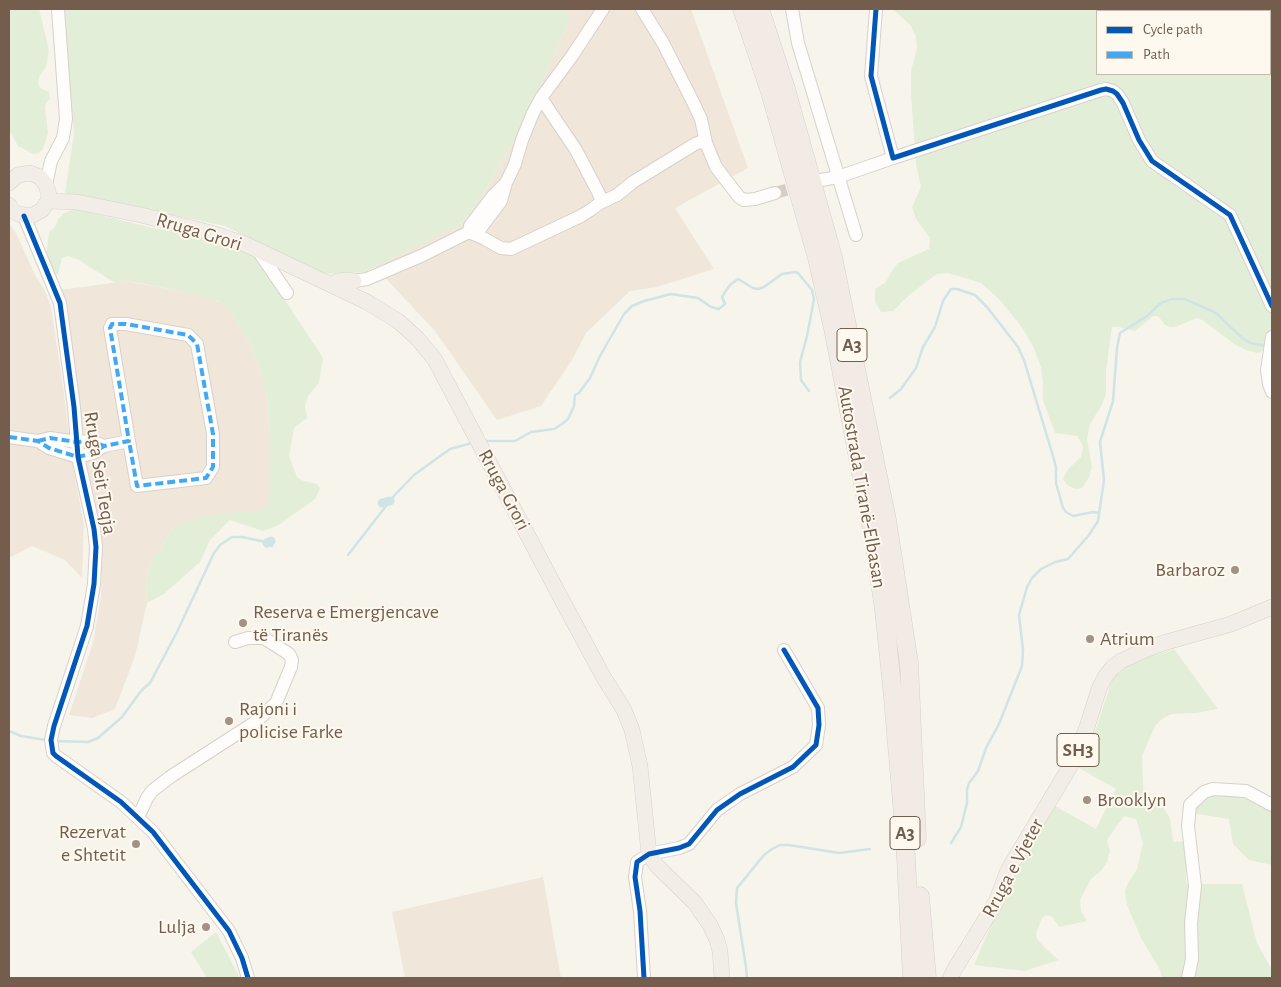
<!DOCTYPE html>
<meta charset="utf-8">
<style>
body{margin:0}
#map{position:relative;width:1281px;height:987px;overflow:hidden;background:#f7f4ec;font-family:"Alegreya Sans",sans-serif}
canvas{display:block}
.frame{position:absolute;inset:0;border:10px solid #755d4d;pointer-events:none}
.legend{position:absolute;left:1096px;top:10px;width:175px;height:65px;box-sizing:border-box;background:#fef9ef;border:1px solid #c7bbae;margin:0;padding:6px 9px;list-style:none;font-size:15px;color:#755d4d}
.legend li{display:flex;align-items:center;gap:10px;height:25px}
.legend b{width:25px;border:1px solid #c7bbae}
</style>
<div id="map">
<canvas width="1281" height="987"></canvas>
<div class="frame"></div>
<ul class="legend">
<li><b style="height:6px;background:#0057b8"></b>Cycle path</li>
<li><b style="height:6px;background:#3fa9f5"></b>Path</li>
</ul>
</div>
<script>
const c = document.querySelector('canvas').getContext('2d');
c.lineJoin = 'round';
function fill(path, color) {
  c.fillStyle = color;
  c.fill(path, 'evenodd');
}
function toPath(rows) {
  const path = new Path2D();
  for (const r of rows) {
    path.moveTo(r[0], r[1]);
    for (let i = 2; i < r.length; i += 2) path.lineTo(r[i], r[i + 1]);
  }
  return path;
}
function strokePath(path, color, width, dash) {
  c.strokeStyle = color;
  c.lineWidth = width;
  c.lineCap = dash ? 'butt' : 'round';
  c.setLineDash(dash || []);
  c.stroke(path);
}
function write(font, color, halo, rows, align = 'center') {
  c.font = font + ' "Alegreya Sans",sans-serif';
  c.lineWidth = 4;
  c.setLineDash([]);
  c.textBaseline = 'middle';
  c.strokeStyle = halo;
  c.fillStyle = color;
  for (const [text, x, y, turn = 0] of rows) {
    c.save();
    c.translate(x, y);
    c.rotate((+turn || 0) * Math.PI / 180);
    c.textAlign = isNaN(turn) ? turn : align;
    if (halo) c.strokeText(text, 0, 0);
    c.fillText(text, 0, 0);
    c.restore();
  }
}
fill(toPath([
 [568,9,691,9,748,168,675,208,714,269,657,287,630,291,586,333,572,360,541,406,497,420,435,331,375,267,461,224,484,194,533,104,568,22],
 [9,225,11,226,17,235,35,275,45,291,51,307,63,386,72,461,84,525,82,578,65,560,32,546,9,558],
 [126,281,185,292,212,299,224,304,232,313,247,338,259,364,266,392,270,430,270,502,259,512,228,513,188,522,176,525,172,529,160,550,152,558,146,583,147,603,135,656,115,709,92,718,69,715,93,643,101,597,102,557,84,464,89,457,86,440,81,432,60,290],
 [543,877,561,978,405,978,392,912]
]), '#f0e7da');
fill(toPath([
 [9,9,39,9,49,50,46,67,39,77,38,82,40,88,49,92,50,99,46,103,45,108,48,133,43,149,39,153,33,154,18,146,9,129],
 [64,9,568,9,568,22,533,104,484,194,461,224,365,272,327,274,310,269,225,226,65,193,74,133],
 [893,9,1272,9,1272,348,1257,353,1246,350,1236,345,1202,320,1197,318,1175,327,1170,327,1165,325,1158,316,1153,316,1135,331,1118,327,1112,327,1106,371,1106,394,1102,405,1090,424,1087,439,1092,467,1089,478,1082,488,1077,489,1071,487,1066,484,1063,479,1068,469,1081,457,1083,446,1077,436,1055,433,1043,400,1043,383,1041,367,1033,346,1021,326,999,299,981,283,948,273,937,274,909,295,893,311,881,312,875,302,875,289,886,282,891,272,898,263,929,249,930,238,916,219,912,207,921,187,916,164,911,94,911,71,917,48,916,37,911,26],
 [1097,11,1270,11,1270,74,1097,74],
 [76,209,153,228,220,240,256,256,323,358,319,383,308,396,306,402,305,407,307,418,294,428,289,456,297,477,301,480,317,484,320,489,315,499,279,525,263,531,230,520,210,540,200,562,164,594,147,603,146,583,152,558,160,550,172,529,176,525,204,516,237,512,259,512,270,502,270,430,266,392,259,364,247,338,232,313,218,301,185,292,139,283,126,281,115,283,79,260,68,256,62,258,58,274,55,275,46,258,49,232,55,227,58,219,64,213],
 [1174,649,1218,709,1196,713,1172,714,1163,718,1155,726,1142,756,1144,803,1154,804,1164,809,1170,818,1173,842,1186,841,1186,884,1242,884,1257,943,1272,970,1272,978,1162,978,1160,970,1141,938,1127,905,1125,892,1127,885,1137,869,1143,843,1136,819,1124,816,1107,840,1110,851,1107,862,1101,871,1091,879,1080,900,1081,911,1087,921,1059,927,1052,917,1047,915,1042,918,1040,923,1036,934,1037,939,1045,948,1059,960,1024,971,974,965,1016,867,1055,806,1096,829,1116,789,1079,768,1091,744,1113,677,1136,660],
 [1219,792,1250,798,1272,811,1272,865,1249,860,1233,844,1229,819,1191,813,1201,798],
 [216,932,240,978,207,978,191,952]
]), '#e3eed8');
strokePath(toPath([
 [890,398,901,389,916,368,923,347,935,327,943,301,951,289,957,289,975,295,987,307,1018,347,1024,360,1053,456,1056,467,1056,483,1063,508,1066,512,1073,516,1093,512,1099,513],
 [485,441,515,441,531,432,554,429,562,424,568,419,574,406,575,395,579,393,590,378,600,356,624,314,632,306,644,301,671,294,698,298,711,307,719,309,725,304,722,297,725,292,730,285,738,279,753,288,758,289,764,287,782,274,795,272,798,273,812,290,814,299,807,336,800,362,801,380,809,391],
 [348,555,393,497,414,475,450,449,472,443],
 [9,731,21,736,46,740],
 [56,741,88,742,98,738,122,717,141,691,150,683,177,632,214,553,220,545,232,537,242,537,266,542,272,546],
 [951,843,961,827,967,803,967,790,969,783,978,771,986,748,999,724,1022,666,1023,650,1019,615,1027,587,1032,578,1041,569,1055,562,1068,559,1089,535,1098,521,1104,480,1100,442,1113,401,1117,348,1120,333,1147,316,1161,303,1172,299,1185,299,1216,313,1242,338,1250,343,1266,346],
 [747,978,746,967,736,903,737,888,764,855,772,849,780,845,789,845,839,853,870,849]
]), '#cee4e7', 2.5);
strokePath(toPath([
 [382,503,390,501],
 [267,543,271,541]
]), '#cee4e7', 9);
strokePath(toPath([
 [775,193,804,185]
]), '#d6cec4', 12, [12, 6]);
const minor = toPath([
 [642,9,663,43,693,102,701,119,706,143,716,167,739,197,744,200,755,199,775,193],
 [792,9,798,43,856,235],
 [876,9,871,76,893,158,1101,90,1106,89,1113,91,1117,94,1123,103,1139,140,1152,161,1230,215,1272,306],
 [821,180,838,177,893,158],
 [46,185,51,161,63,138,66,119,58,9],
 [600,203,617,195,633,182,695,144,700,142,706,143],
 [24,216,60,303,74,407,78,457,94,529,96,547,94,584,87,626,54,726,51,740,53,753,56,756,121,802,153,832,229,931,242,958,248,978],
 [469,232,483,238,501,248,511,249,581,216,592,209,600,203,601,199,598,192,576,150,541,98],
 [469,232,470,226,493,196,506,183],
 [259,252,287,293],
 [348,287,354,281,367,279,421,256,469,232,479,230,501,201,506,183,515,164,522,140,533,113,541,98,572,56,603,9],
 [1272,337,1267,370,1269,384,1272,392],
 [9,437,38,441,49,448,78,457,93,453,104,446,129,441,110,328,112,324,126,324,188,335,197,344,213,434,213,467,206,478,137,486,129,441],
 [38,441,50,438,77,442,92,441,104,446],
 [136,815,141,811,147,798,152,791,170,777,254,723,276,703,291,667,292,660,289,654,264,638,248,638,235,642],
 [644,978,640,911,635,877,637,862,649,854,679,848,689,844,717,810,740,794,793,767,816,745,819,725,818,708,784,650],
 [1188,978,1192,959,1191,923,1195,886,1188,826,1190,805,1204,792,1213,789,1246,791,1272,805]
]);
const major = toPath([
 [9,183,18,175,30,173,40,177,46,185,49,195,48,201,42,210,31,216,18,214,13,211,9,205],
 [48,201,77,202,141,215,215,234,245,244,367,302,398,321,417,338,435,360,563,602,604,678,624,710,632,730,640,766,649,854,657,866,695,903,710,925,717,940,720,951,722,978],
 [331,285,338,281,348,280,354,281],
 [950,978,956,967,996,902,1008,870,1074,760,1087,727,1099,689,1105,677,1112,668,1121,661,1145,650,1163,643,1231,624,1272,607]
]);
const highway = toPath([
 [742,9,770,92,817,258,834,333,874,541,884,610,892,687,905,838,912,978],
 [760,9,786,89,833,257,887,520,909,663,917,838],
 [920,896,927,978]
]);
strokePath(minor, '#d6d1cb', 14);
strokePath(major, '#d8d1ca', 16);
strokePath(highway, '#d8d1ca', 19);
strokePath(minor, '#fefdfc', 12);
strokePath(major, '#f2eee7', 15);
strokePath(highway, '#f1eae5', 18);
strokePath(toPath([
 [9,437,38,441,49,448,78,457,93,453,104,446,129,441,110,328,112,324,126,324,188,335,197,344,213,434,213,467,206,478,137,486,129,441],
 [38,441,50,438,77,442,92,441,104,446]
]), '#3fa9f5', 4, [8, 4]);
strokePath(toPath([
 [876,9,871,76,893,158,1101,90,1106,89,1113,91,1117,94,1123,103,1139,140,1152,161,1230,215,1272,306],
 [24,216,60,303,74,407,78,457,94,529,96,547,94,584,87,626,54,726,51,740,53,753,56,756,121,802,153,832,229,931,242,958,248,978],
 [644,978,640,911,635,877,637,862,649,854,679,848,689,844,717,810,740,794,793,767,816,745,819,725,818,708,784,650]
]), '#0057b8', 5);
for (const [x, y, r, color] of [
 [1235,570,5,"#a29285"],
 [243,623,5,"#a29285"],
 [1090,639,5,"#a29285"],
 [229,721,5,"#a29285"],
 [1087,800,5,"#a29285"],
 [136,844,5,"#a29285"],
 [206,927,5,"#a29285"]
]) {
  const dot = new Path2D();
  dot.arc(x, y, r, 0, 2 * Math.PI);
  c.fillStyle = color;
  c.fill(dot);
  strokePath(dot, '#fef9ef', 2);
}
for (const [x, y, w] of [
 [852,345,30],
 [1078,750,42],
 [905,833,30]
]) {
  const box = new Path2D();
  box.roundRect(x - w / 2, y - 16.5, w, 33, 4);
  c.fillStyle = '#fef9ef';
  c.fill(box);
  strokePath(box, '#755d4d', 1);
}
write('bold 19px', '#755d4d', null, [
 ["A3",852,345],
 ["SH3",1078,750],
 ["A3",905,833]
]);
write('20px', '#755d4d', '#fef9ef', [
 ["Rruga Grori",199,232,17],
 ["Rruga Seit Teqja",100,473,81],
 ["Autostrada Tiranë-Elbasan",862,487,80],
 ["Rruga Grori",504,490,62],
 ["Rruga e Vjeter",1013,868,-62]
]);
write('20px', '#755d4d', '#fef9ef', [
 ["Barbaroz",1225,570,"right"],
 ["Reserva e Emergjencave",253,612],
 ["të Tiranës",253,635],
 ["Atrium",1100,639],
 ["Rajoni i",239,709],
 ["policise Farke",239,732],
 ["Brooklyn",1097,800],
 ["Rezervat",126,832,"right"],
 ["e Shtetit",126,855,"right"],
 ["Lulja",196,927,"right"]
], 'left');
</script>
